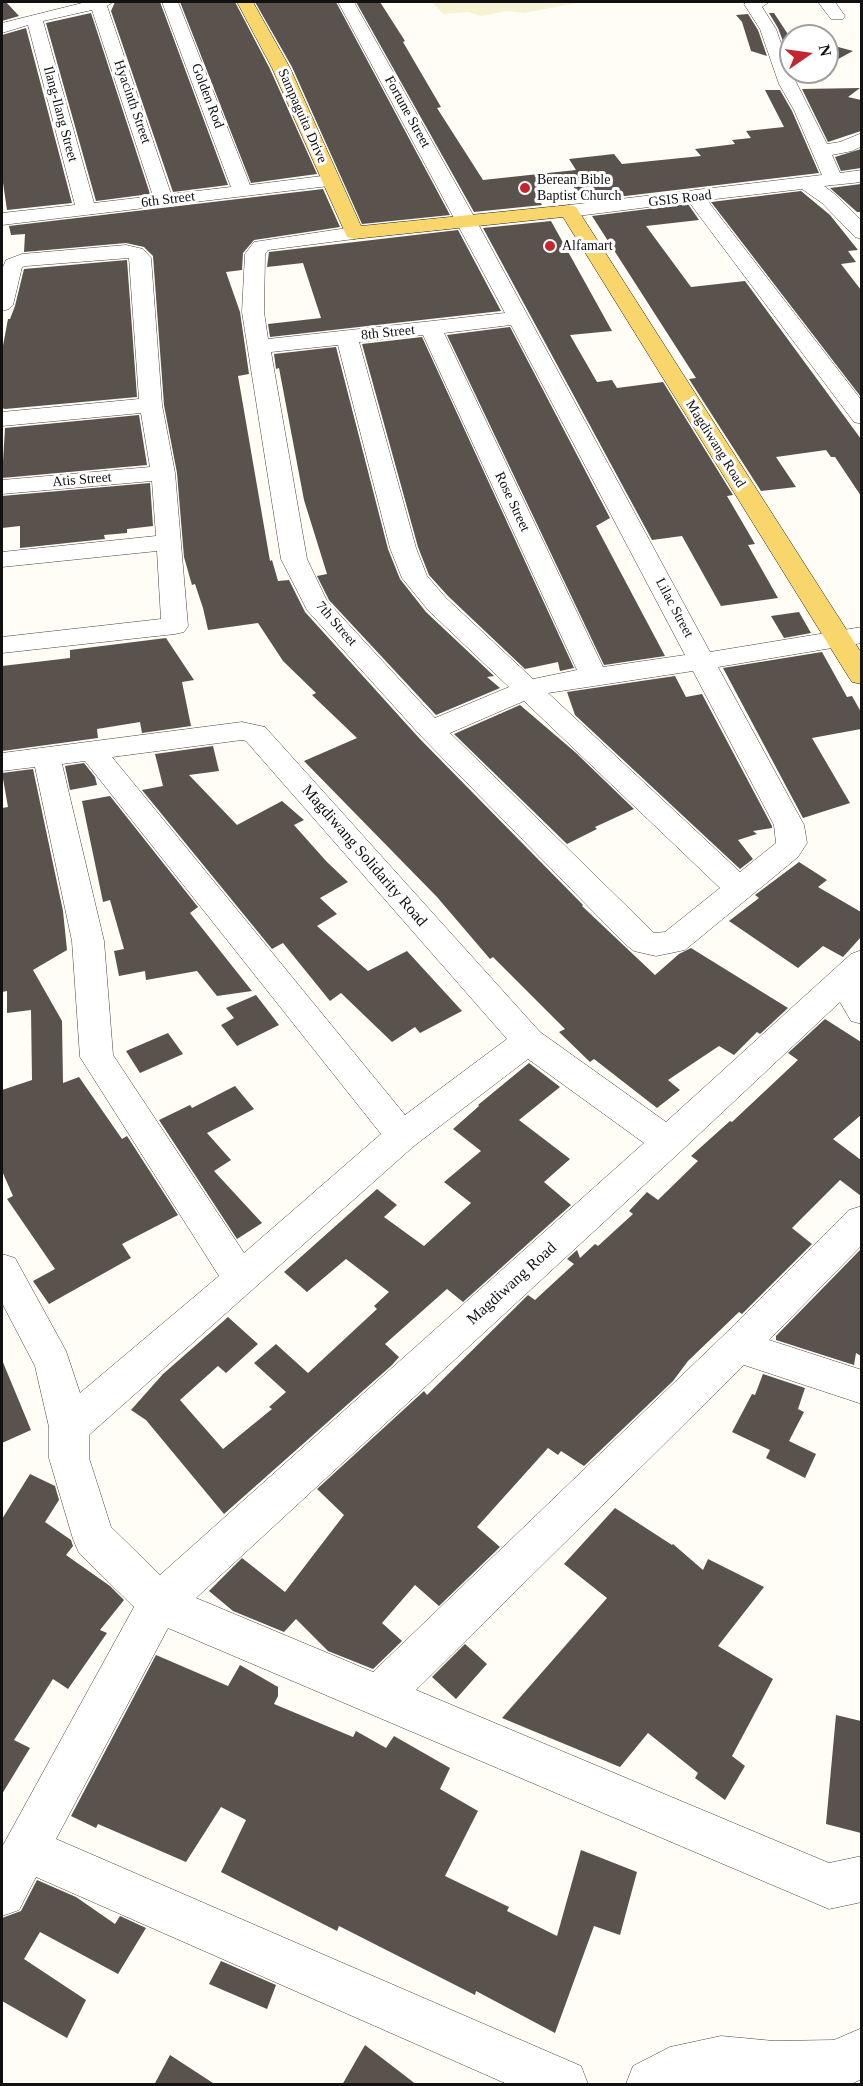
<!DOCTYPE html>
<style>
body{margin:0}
#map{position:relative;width:863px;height:2086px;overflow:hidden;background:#fffdf5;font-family:"Times New Roman",serif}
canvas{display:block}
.frame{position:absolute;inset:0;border:3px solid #111;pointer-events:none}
.north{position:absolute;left:779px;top:24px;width:60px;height:60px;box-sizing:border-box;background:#fff;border:2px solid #a0a0a0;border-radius:50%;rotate:77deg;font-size:16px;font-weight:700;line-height:24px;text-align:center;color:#111}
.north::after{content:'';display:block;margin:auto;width:21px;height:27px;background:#c4262e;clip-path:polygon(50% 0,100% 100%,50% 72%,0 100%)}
</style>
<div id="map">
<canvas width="863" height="2086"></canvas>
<div class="frame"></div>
<div class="north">N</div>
</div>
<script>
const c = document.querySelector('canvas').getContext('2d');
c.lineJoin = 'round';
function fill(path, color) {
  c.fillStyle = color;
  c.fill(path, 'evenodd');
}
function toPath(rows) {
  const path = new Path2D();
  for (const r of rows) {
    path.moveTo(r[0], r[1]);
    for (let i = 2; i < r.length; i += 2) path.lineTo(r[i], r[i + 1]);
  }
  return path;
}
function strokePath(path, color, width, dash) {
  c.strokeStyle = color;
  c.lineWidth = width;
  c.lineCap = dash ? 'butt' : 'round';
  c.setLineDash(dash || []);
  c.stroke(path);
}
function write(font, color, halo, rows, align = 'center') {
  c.font = font + ' "Times New Roman",serif';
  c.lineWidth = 6;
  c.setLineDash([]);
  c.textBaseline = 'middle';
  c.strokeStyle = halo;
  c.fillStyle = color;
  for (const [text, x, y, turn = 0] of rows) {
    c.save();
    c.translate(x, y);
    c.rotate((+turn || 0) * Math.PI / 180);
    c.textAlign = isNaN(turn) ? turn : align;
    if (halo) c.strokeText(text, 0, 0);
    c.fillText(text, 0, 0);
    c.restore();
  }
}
fill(toPath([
 [432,2,581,2,524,13,507,11,481,16,468,12,443,14]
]), '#f6f3d4');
fill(toPath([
 [2,2,6,2,19,16,2,21],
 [115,2,160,2,228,185,173,192,111,11],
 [180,2,235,2,270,69,317,174,251,183],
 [255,2,336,2,450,215,362,224,292,67],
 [356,2,380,2,405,41,403,42,441,107,437,108,483,180,576,170,569,159,614,154,622,164,701,156,695,149,735,144,732,140,751,138,746,131,784,127,765,90,780,90,792,111,819,173,583,201,565,174,535,192,542,205,474,212],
 [91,13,150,194,96,201,46,23],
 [769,13,774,13,791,39,791,62,778,28],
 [748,14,758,30,767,56,751,51,742,22,736,15],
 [26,28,72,203,7,210,2,176,2,35],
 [827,44,853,51,827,65],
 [860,88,848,97,861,100,861,131,828,142,802,89],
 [861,149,861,168,841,171,835,157],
 [861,184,861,212,857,212,830,188],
 [323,189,340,227,254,240,243,253,242,270,226,272,240,312,249,374,238,376,270,561,272,560,278,581,289,580,305,612,419,738,583,905,582,906,655,975,679,954,691,948,788,1008,760,1034,757,1032,734,1055,719,1046,668,1080,680,1090,657,1108,594,1059,590,1062,559,1032,565,1029,493,957,490,959,437,897,304,761,357,738,312,695,316,693,283,661,258,623,208,630,203,608,195,584,192,585,184,557,177,473,164,405,153,256,144,247,126,243,24,252,25,234,11,235,9,226],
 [801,191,830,215,858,250,848,251,856,262,841,264,861,290,861,397,711,202],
 [688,204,699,220,646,226,691,287,745,281,861,439,861,496,835,457,831,457,826,450,776,457,796,487,761,491,689,379,696,378,592,216],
 [551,221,612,331,570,335,597,382,612,380,617,388,663,382,733,495,727,496,755,544,748,545,778,598,721,606,682,536,652,540,483,228],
 [458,230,501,311,270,337,268,324,321,318,303,263,267,267,269,252],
 [127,260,137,397,5,409,2,408,2,351,8,319,10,319,15,306,24,269],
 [510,327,610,518,596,526,665,656,604,665,447,335],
 [422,337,574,668,560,671,558,662,525,669,448,596,429,575,418,547,362,344],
 [336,347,388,549,400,579,426,612,494,676,487,677,500,688,436,715,329,600,317,576,327,574,304,500,279,368,276,369,274,354],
 [139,415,147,465,2,478,5,428],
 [150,483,153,526,127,529,127,533,104,535,105,539,20,548,20,526,2,528,2,496],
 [799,612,811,633,784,638,771,616],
 [166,638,194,680,182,682,191,726,142,733,140,722,97,729,98,738,2,751,2,666,70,658,70,650],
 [822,652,847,697,852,696,861,712,861,729,812,738,850,803,803,818,723,668],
 [675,676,686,697,702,694,772,826,772,828,753,831,757,834,738,840,753,859,740,869,575,715,567,692],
 [520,705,575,752,634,809,595,827,597,829,567,844,454,734],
 [213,746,219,771,189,775,237,825,282,801,304,820,294,825,326,861,348,882,320,898,337,914,317,926,368,971,407,951,462,1011,420,1033,415,1027,392,1042,341,993,330,1001,283,943,272,949,142,790,163,786,155,754],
 [84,763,95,777,97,785,70,790,65,766],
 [33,769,63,911,67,950,33,970,62,1021,63,1083,79,1077,122,1139,127,1136,178,1215,122,1244,131,1258,49,1304,33,1281,55,1269,7,1199,13,1196,2,1171,2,1090,32,1080,31,1010,7,1013,7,991,2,992,2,808,8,807,2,773],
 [110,796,198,907,190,913,252,991,217,996,197,971,146,980,145,971,119,976,114,951,124,949,110,900,103,902,82,801],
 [799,862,827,880,818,887,861,912,861,937,843,957,823,946,798,968,729,921,759,898,755,895],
 [256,995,279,1025,237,1046,221,1025,234,1018,226,1008],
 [825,1019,861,1042,861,1115,833,1139,861,1160,861,1196,840,1180,792,1228,812,1244,742,1314,739,1312,688,1361,673,1381,584,1466,561,1451,558,1455,548,1448,477,1527,500,1547,439,1606,415,1585,382,1623,402,1641,373,1669,328,1651,296,1619,284,1632,233,1611,209,1591,242,1558,285,1592,344,1515,317,1489,424,1391,427,1395,528,1295,535,1300,574,1264,567,1259,577,1250,580,1258,595,1244,598,1246,633,1214,629,1211,647,1192,658,1200,698,1161,691,1156,730,1121,732,1122,798,1060,788,1053],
 [168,1033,183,1054,140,1073,126,1051],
 [529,1063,560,1087,519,1120,570,1159,544,1182,571,1205,463,1302,447,1289,385,1344,399,1357,392,1365,224,1514,146,1420,131,1410,163,1374,228,1317,258,1344,226,1373,218,1366,180,1400,223,1449,272,1409,269,1407,286,1392,254,1363,276,1344,308,1373,377,1309,374,1306,389,1292,346,1259,307,1292,284,1272,377,1189,397,1205,384,1217,424,1246,471,1203,444,1182,481,1151,453,1129,479,1106,478,1105],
 [235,1086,254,1109,207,1133,231,1160,214,1171,262,1223,237,1239,159,1120,190,1105,192,1108],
 [861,1249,861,1356,856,1353,854,1365,776,1340,776,1336],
 [2,1360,31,1430,2,1443],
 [763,1374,805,1388,798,1409,804,1412,789,1441,816,1454,805,1478,766,1458,770,1450,732,1432,752,1394,755,1395],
 [30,1474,55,1486,59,1500,45,1522,71,1540,73,1546,66,1555,110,1586,124,1600,100,1630,107,1633,68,1689,53,1679,14,1740,30,1748,2,1794,2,1519],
 [615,1508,672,1545,673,1544,703,1570,708,1559,764,1587,718,1646,773,1679,732,1756,745,1766,725,1800,695,1778,698,1773,648,1733,620,1767,502,1718,607,1598,564,1564],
 [465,1644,487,1664,456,1699,432,1677],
 [156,1655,228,1686,240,1665,278,1687,278,1696,274,1704,353,1737,356,1731,386,1748,394,1736,450,1768,440,1789,478,1811,445,1876,509,1907,507,1911,557,1936,581,1850,637,1872,620,1935,594,1926,555,2033,476,1991,475,1995,339,1926,337,1931,221,1872,246,1820,221,1807,186,1862,98,1824,96,1828,71,1816],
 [836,1715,861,1721,861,1833,826,1824],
 [37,1880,76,1897,115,1924,120,1916,146,1928,118,1974,40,1932,24,1959,86,2000,67,2038,2,2001,2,1918,21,1911],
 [221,1961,276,1985,267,2009,209,1984],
 [365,2045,417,2085,342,2085],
 [170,2055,216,2085,154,2085]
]), '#5a524d');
const minor = toPath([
 [86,2,113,2,107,6,171,194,231,187,162,2,178,2,250,185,330,175,337,177,340,181,337,185,2,225,2,213,75,205,28,25,2,33,2,23,86,2],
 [92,10,153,196,94,203,43,21,92,10],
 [338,2,354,2,477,222,710,652,862,627,862,643,718,667,804,825,807,843,798,857,685,950,656,956,634,951,625,944,421,736,307,610,281,559,242,312,245,254,254,242,354,227,361,229,364,233,361,237,354,239,268,250,265,254,264,312,268,339,505,313,338,2],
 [511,325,685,655,603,667,444,333,511,325],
 [423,335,577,670,533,679,446,598,427,576,416,548,359,342,423,335],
 [338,345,390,548,402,578,428,610,509,687,435,718,327,601,307,559,271,352,338,345],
 [693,671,774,825,776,843,740,872,548,693,693,671],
 [524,701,720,888,665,932,654,933,450,733,524,701],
 [746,2,769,2,762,7,776,29,791,72,827,144,840,142,862,133,862,146,852,151,832,155,840,173,862,170,862,182,824,186,836,195,862,221,862,239,855,237,822,203,802,189,707,200,862,401,862,424,854,422,689,202,569,217,562,215,559,211,562,207,569,205,822,175,794,110,779,84,760,29,744,4,746,2],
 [818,2,835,2,845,16,843,19,831,19,818,2],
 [126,245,143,249,151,258,162,405,175,473,188,626,184,632,175,634,2,653,2,637,161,619,157,551,2,567,2,552,156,536,152,481,2,494,2,480,150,467,141,413,2,426,2,412,139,399,129,258,26,266,22,267,13,305,9,309,2,311,2,269,6,260,22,254,126,245],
 [242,722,265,727,540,1032,666,1122,851,954,862,950,862,1024,851,1021,840,1002,680,1152,196,1598,373,1672,725,1334,849,1210,862,1206,862,1245,769,1340,862,1370,862,1404,744,1365,416,1690,829,1863,862,1856,862,1902,829,1909,168,1628,56,1839,581,2066,588,2084,507,2084,36,1877,19,1910,2,1916,2,1847,134,1607,79,1553,73,1539,49,1458,49,1427,35,1366,2,1303,2,1254,15,1258,66,1351,80,1393,219,1276,80,1057,72,941,35,767,2,771,2,753,242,722],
 [242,740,246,741,507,1039,405,1115,112,757,242,740],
 [85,761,381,1134,244,1253,113,1055,104,941,62,764,85,761],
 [528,1059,644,1143,160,1575,111,1527,89,1458,89,1435,414,1146,528,1059],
 [862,2028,862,2079,851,2084,626,2084,633,2066,670,2047,721,2036,774,2041,834,2040,862,2028]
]);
const major = toPath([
 [237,2,253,2,290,68,361,226,569,205,576,207,862,654,862,684,852,682,848,676,563,217,354,239,347,237,272,68,237,2]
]);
strokePath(minor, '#444', 1);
strokePath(major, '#222', 1);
fill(minor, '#fff');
fill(major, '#f9d66b');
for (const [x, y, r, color] of [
 [525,188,6,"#c4262e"],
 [550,246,6,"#c4262e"]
]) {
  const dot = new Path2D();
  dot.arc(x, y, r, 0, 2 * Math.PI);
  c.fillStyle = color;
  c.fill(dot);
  strokePath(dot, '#fff', 2);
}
write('14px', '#111', '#fff', [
 ["Golden Rod",207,96,69],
 ["Hyacinth Street",132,102,71],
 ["Fortune Street",407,112,61],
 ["Ilang-Ilang Street",60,114,75],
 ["Sampaguita Drive",302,116,66],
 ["GSIS Road",680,199,-7],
 ["6th Street",168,200,-7],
 ["8th Street",388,333,-6],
 ["Magdiwang Road",715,444,58],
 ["Atis Street",82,480,-5],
 ["Rose Street",512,502,65],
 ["Lilac Street",674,608,62],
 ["7th Street",336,624,49]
]);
write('14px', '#111', '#fff', [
 ["Berean Bible",537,180],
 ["Baptist Church",537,196],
 ["Alfamart",562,246]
], 'left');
write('16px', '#111', '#fff', [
 ["Magdiwang Solidarity Road",364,856,49],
 ["Magdiwang Road",512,1284,-42]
]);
</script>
